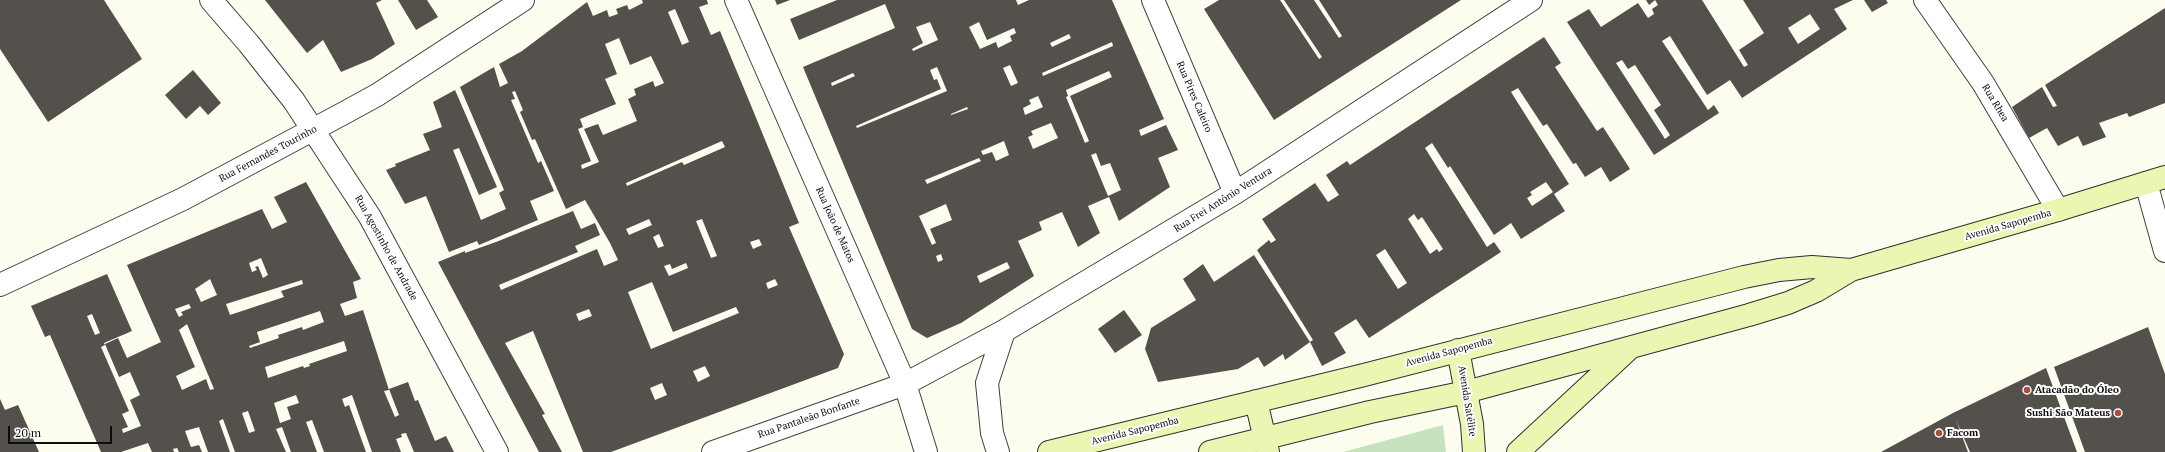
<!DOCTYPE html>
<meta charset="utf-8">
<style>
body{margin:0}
#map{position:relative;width:2165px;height:452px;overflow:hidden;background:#fcfdef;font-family:"PT Serif",serif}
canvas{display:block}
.scale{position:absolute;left:8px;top:426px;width:104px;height:18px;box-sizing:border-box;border:2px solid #0d0d0d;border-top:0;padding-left:5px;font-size:12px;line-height:14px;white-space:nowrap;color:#0d0d0d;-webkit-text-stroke:3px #fff;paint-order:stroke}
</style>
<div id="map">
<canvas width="2165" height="452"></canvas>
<div class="scale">20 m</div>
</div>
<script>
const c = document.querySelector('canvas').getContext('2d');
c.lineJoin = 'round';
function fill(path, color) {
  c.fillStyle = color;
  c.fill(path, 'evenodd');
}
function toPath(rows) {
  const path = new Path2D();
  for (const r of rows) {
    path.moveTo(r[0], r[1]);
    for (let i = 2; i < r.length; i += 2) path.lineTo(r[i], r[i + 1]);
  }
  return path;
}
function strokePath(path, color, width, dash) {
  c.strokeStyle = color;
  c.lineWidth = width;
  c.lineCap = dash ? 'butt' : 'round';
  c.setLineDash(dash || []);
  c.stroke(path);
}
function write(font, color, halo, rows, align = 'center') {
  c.font = font + ' "PT Serif",serif';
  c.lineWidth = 4;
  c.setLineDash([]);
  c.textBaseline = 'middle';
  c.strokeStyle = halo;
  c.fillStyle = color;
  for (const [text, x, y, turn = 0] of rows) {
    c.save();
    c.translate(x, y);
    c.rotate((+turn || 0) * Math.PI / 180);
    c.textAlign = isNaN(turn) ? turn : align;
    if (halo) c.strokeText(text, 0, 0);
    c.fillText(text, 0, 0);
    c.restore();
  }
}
fill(toPath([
 [1443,425,1446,452,1343,452]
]), '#c7e3bd');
fill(toPath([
 [0,0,104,0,142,59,48,122,0,49],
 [265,0,382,0,376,3,395,44,372,59,341,72,323,40,307,53],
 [398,0,427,0,438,17,416,30],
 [642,0,707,0,708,4,699,7,711,35,720,31,750,103,799,223,789,227,844,354,838,368,611,452,583,452,533,331,505,343,545,414,542,415,562,452,539,452,438,262,465,251,465,253,496,242,573,211,581,229,595,223,600,235,575,246,578,252,499,285,501,290,597,249,604,266,618,260,610,243,585,200,566,209,535,139,532,140,520,112,523,110,515,91,512,92,515,99,511,100,538,163,541,161,554,191,530,201,538,220,479,245,477,241,449,252,426,196,405,204,386,170,396,166,395,164,430,150,423,134,442,127,433,102,455,90,497,187,479,195,459,148,453,150,481,220,506,209,499,193,504,190,460,87,494,67,500,87,508,83,499,64,522,51,587,2,593,16,607,10,609,17,618,14,616,9,627,5,629,10,643,3],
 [675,9,689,42,682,45,668,12],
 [619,38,630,65,651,56,664,83,655,87,653,81,634,89,636,95,628,99,637,121,603,135,598,124,584,129,599,162,582,169,581,165,591,161,578,129,583,127,580,119,616,104,605,79,617,74,605,44],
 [722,141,725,147,684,165,682,162,627,186,626,183],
 [649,219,652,225,629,235,626,229],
 [702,219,717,256,711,258,696,221],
 [659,234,664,246,658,248,653,237],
 [759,239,762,245,753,249,750,242],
 [686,263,688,268,669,276,664,266,670,264,672,269],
 [775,279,778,285,768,289,766,283],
 [652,282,673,332,736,307,739,313,651,349,628,292],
 [589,309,592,316,579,321,576,314],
 [705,366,710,376,698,382,693,371],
 [662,383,667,395,655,400,650,388],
 [775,0,790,0,777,5],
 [837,0,1016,0,1018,5,1029,0,1112,0,1164,119,1139,130,1141,136,1166,125,1178,150,1158,158,1170,187,1119,221,1109,197,1088,206,1100,233,1078,247,1062,212,1039,222,1042,230,1018,241,1034,276,961,323,927,338,912,329,803,67,895,28,885,4,799,40,790,19],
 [930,22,938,40,913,51,912,49,923,43,916,27],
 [979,22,987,40,1014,28,1016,33,1010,36,1012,41,998,48,996,42,980,49,969,27],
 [1069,34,1071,38,1052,47,1050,43],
 [1112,42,1113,46,1043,76,1042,73],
 [1010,65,1018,83,1011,86,1003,68],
 [937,67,947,91,857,128,856,126,941,89,937,79,934,80,930,70],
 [1109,71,1112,77,1070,96,1089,141,1085,143,1066,97,1068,96,1066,90],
 [853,73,855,76,832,86,831,83],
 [1038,96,1043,107,1025,115,1023,108,1031,104,1029,100],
 [967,107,968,109,951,115,951,114],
 [1051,123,1058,138,1033,149,1028,137,1033,135,1031,131],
 [1004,141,1009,155,996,161,992,152,983,155,981,151],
 [1096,153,1101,166,1110,163,1121,190,1108,196,1091,155],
 [979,158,981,161,927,184,925,180],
 [946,204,952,220,930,229,936,243,932,245,919,216],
 [941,254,943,260,938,262,936,256],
 [1007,262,1010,268,980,283,977,276],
 [1219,0,1280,0,1319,59,1322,57,1284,0,1314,0,1339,38,1342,36,1319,0,1461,0,1274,120,1204,9],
 [1646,0,1702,0,1744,67,1748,65,1739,50,1764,33,1743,0,1853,0,1834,9,1847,29,1742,98,1730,80,1707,95,1670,36,1662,41,1708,110,1714,105,1719,113,1654,155,1567,22,1589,9,1601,27,1638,3,1648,18,1654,14,1652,9,1658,5,1655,0,1649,5],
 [1810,14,1820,29,1798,44,1788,28],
 [1622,60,1628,69,1635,65,1661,105,1654,110,1670,135,1665,139,1616,63],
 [1864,0,1886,0,1888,3,1872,12],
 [2165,8,2165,103,2129,117,2127,113,2099,123,2106,137,2083,146,2078,136,2058,146,2047,128,2029,138,2012,107,2042,87,2053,107,2057,106,2045,85],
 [1544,37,1561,63,1555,67,1597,131,1603,127,1630,169,1610,182,1601,167,1585,177,1576,163,1573,164,1547,124,1543,126,1518,88,1511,92,1569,184,1554,194,1565,211,1521,239,1511,223,1494,235,1450,166,1448,168,1432,143,1425,148,1487,247,1494,242,1501,252,1369,338,1356,319,1334,333,1346,353,1322,366,1310,342,1285,360,1283,354,1264,367,1258,357,1238,369,1158,382,1145,349,1151,328,1196,300,1183,279,1203,264,1214,282,1254,255,1310,342,1313,340,1257,250,1269,240,1271,243,1276,240,1262,219,1315,183,1328,202,1339,195,1326,175,1347,161,1350,165],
 [1546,182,1553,192,1532,206,1527,198,1532,195,1530,192],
 [1414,214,1418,220,1422,217,1443,249,1439,252,1437,249,1430,254,1408,219],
 [1385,249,1407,283,1398,289,1376,255],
 [193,70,221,103,208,115,200,106,186,119,165,95],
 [306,182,361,279,353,282,357,298,340,304,345,316,363,310,389,390,384,391,395,417,399,415,389,389,408,382,415,401,418,400,435,441,446,436,454,452,414,452,406,433,401,434,402,437,396,439,401,452,372,452,352,395,342,399,345,407,349,405,366,452,324,452,312,420,306,422,317,452,291,452,282,427,276,429,286,452,235,452,223,419,219,421,230,452,208,452,199,427,185,431,191,447,199,445,202,452,179,452,177,448,173,449,174,452,152,452,148,443,121,452,101,452,50,335,45,337,31,306,107,274,132,331,104,343,105,345,101,347,129,411,122,414,128,427,122,429,123,433,141,426,130,400,140,395,130,372,119,377,105,344,118,338,127,358,161,342,127,265,262,209,272,229,287,222,274,197],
 [261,258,268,275,263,278,258,266,255,267,257,270,252,272,249,263],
 [210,279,217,295,201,302,195,289],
 [302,280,303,284,281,291,284,297,230,315,226,304],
 [189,304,191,308,181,312,183,315,179,317,175,309],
 [320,311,324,322,303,330,302,327,278,335,279,338,250,348,249,346,260,342,257,332],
 [92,314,100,333,95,335,87,316],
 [187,324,214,389,210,390,206,379,182,390,176,376,195,367,179,330],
 [344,341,347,351,309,364,310,366,304,368,303,366,268,378,265,367],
 [296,395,299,403,287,407,291,419,280,423,274,403],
 [248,411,255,431,249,433,242,413],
 [1124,310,1142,335,1115,353,1098,329],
 [2148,327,2165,374,2165,452,2085,452,2054,367],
 [2046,368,2077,452,1970,452,1956,420,1968,452,1881,452,1953,413],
 [0,399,5,410,18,405,39,452,0,452]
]), '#54504b');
const street = toPath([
 [211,0,249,44,294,101,370,217,497,452],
 [736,0,905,384,926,452],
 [1153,0,1235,193],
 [1925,0,1983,83,2058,210],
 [2146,183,2165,251],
 [0,285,183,199,346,112,377,95,523,0],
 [713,452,905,384,1004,331,1235,193,1531,0],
 [998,452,992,433,987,383,1004,331]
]);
const secondary = toPath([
 [1458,350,1472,424,1474,452],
 [1256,401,1268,452],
 [1049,452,1364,375,1744,277,1779,270,1812,267,1851,270],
 [1210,452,1370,412,1466,392,1749,315,1788,303,1816,291,1851,270,2058,210,2165,177],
 [1518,452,1630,348]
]);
strokePath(street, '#404040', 24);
strokePath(secondary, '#2f2f2f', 24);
strokePath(street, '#fff', 22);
strokePath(secondary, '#ecf5b2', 22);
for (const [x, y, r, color] of [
 [2027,390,4,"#ab4d37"],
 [2118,413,4,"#ab4d37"],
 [1939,433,4,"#ab4d37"]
]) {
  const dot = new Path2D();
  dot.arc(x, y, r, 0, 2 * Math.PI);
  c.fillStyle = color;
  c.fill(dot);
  strokePath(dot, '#fff', 1.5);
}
write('10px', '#0d0d0d', '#fff', [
 ["Rua Pires Caleiro",1194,97,67],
 ["Rua Rhea",1995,103,59],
 ["Rua Fernandes Tourinho",268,154,-28],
 ["Rua Frei Antônio Ventura",1223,200,-32],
 ["Rua João de Matos",835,225,66],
 ["Avenida Sapopemba",2008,225,-16],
 ["Rua Agostinho de Andrade",386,248,61],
 ["Avenida Sapopemba",1449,352,-15],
 ["Avenida Satélite",1467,401,81],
 ["Rua Pantaleão Bonfante",809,418,-19],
 ["Avenida Sapopemba",1135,431,-14]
]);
write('bold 10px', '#0d0d0d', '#fff', [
 ["Atacadão do Óleo",2035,390],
 ["Sushi São Mateus",2110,413,"right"],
 ["Facom",1947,433]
], 'left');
</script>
